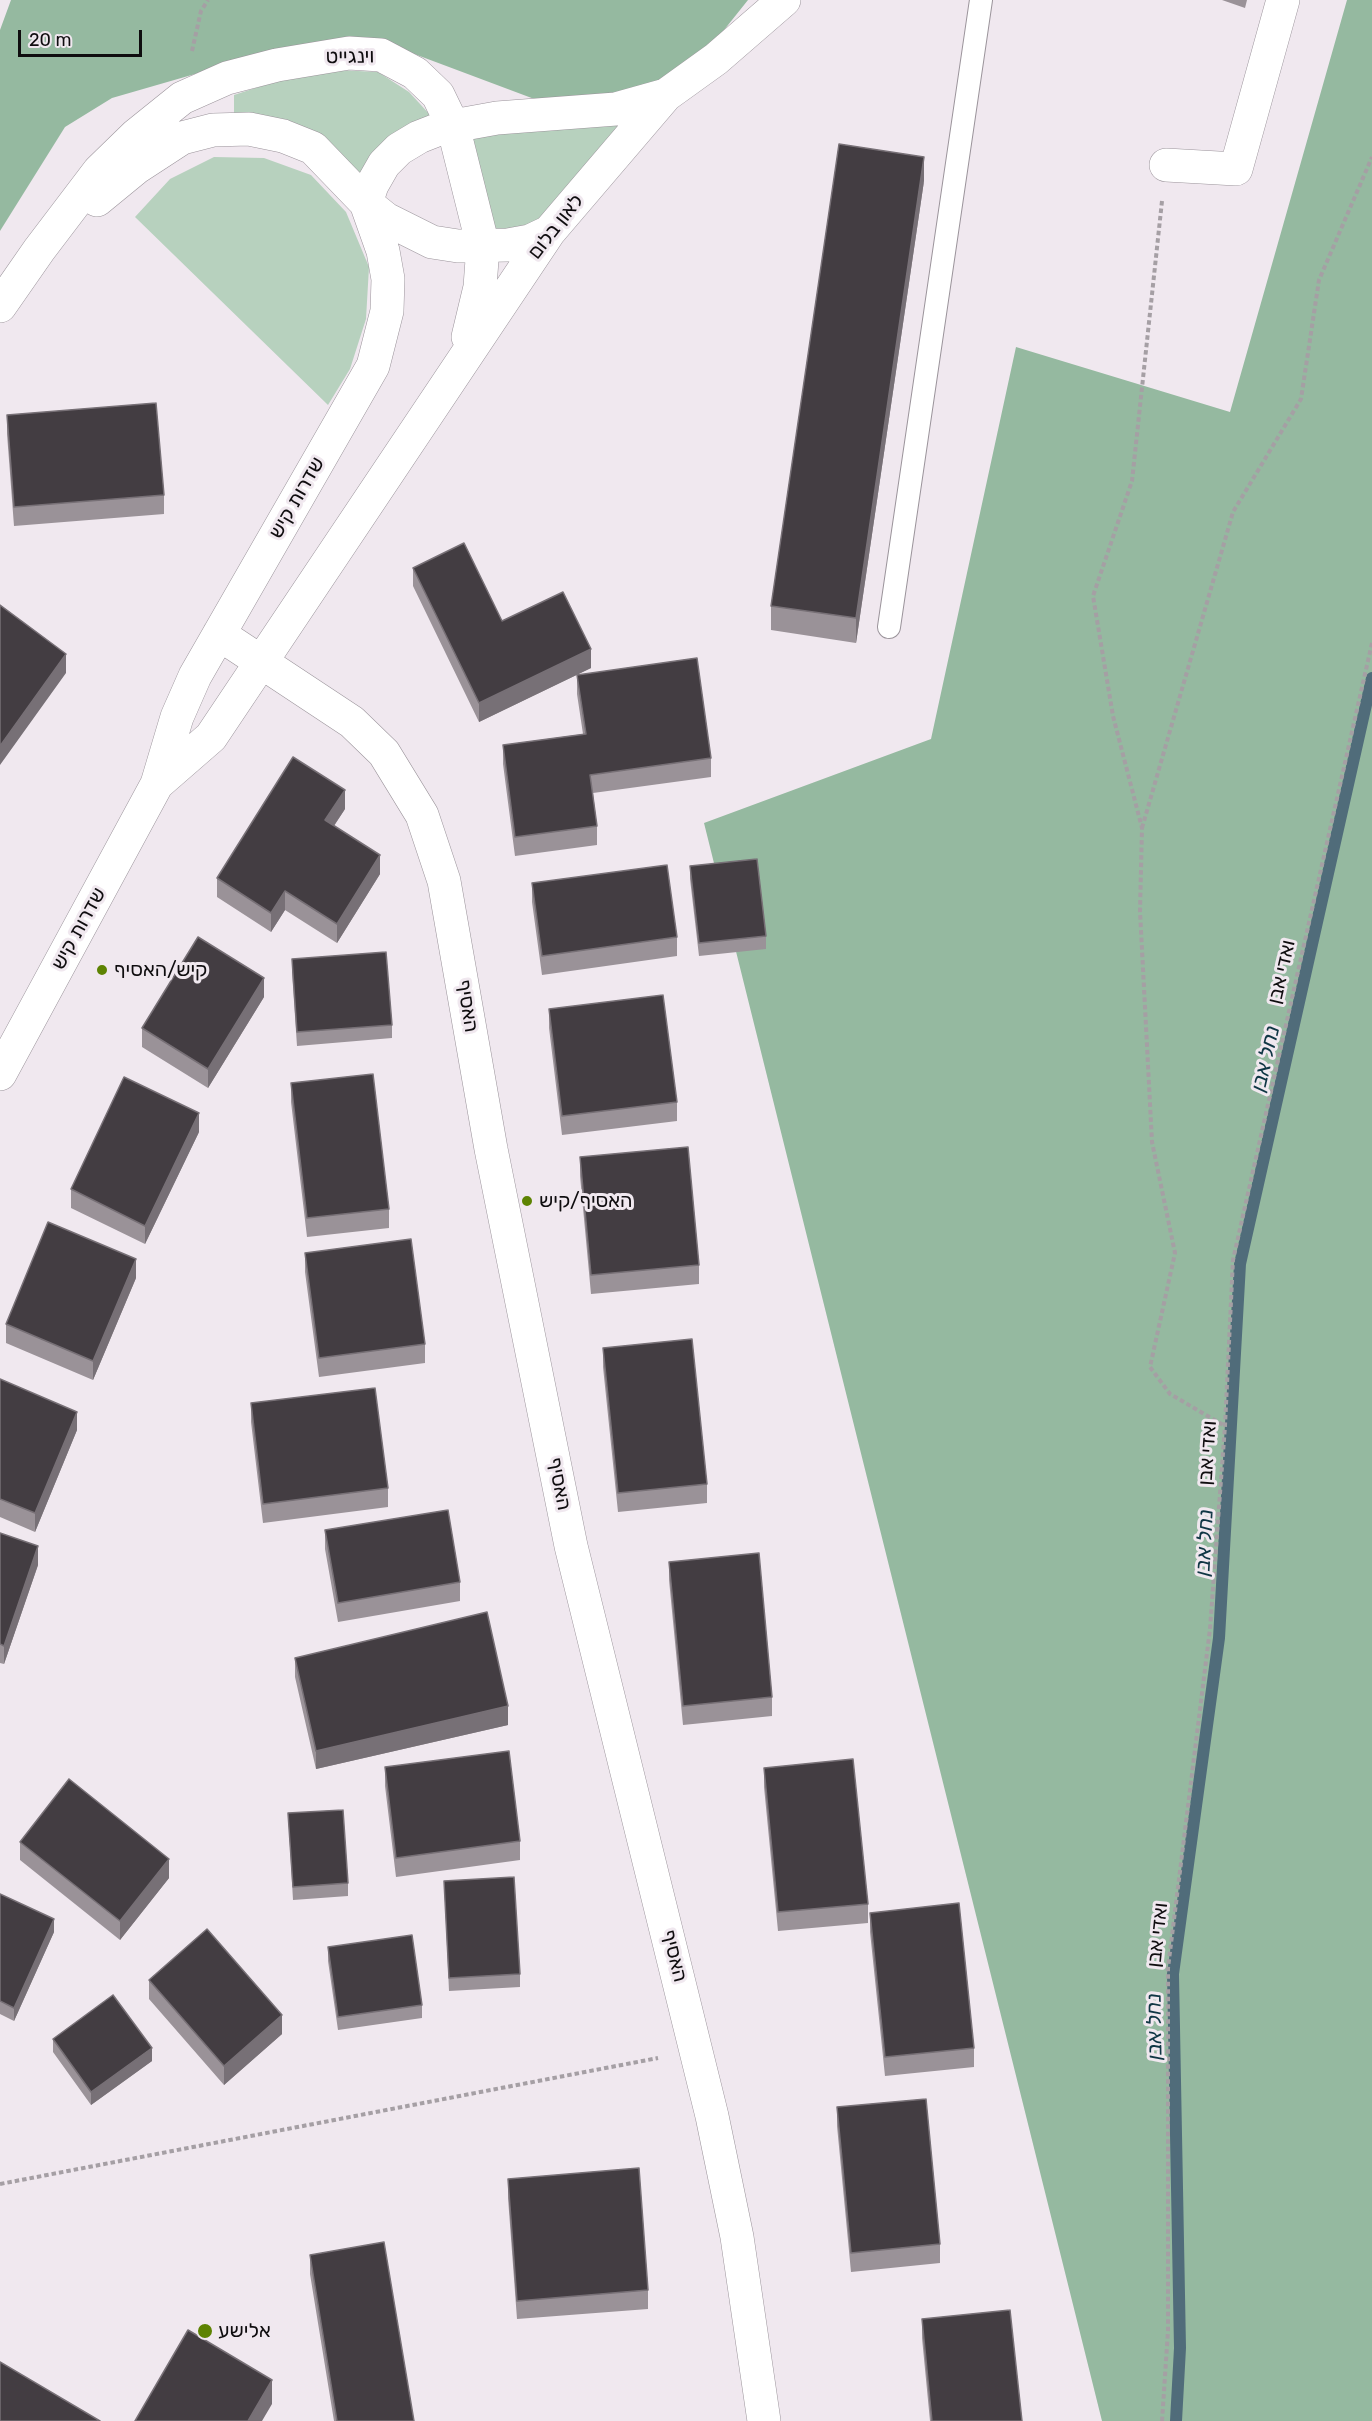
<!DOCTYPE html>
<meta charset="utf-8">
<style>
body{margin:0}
#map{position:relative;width:1372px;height:2421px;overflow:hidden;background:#f0e8ef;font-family:Rubik,sans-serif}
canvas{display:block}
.scale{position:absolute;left:18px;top:30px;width:124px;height:27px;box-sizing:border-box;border:3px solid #0f0d0f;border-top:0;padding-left:8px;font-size:18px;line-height:21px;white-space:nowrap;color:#0f0d0f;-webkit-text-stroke:4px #f0e8ef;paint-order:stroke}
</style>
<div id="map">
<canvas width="1372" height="2421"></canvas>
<div class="scale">20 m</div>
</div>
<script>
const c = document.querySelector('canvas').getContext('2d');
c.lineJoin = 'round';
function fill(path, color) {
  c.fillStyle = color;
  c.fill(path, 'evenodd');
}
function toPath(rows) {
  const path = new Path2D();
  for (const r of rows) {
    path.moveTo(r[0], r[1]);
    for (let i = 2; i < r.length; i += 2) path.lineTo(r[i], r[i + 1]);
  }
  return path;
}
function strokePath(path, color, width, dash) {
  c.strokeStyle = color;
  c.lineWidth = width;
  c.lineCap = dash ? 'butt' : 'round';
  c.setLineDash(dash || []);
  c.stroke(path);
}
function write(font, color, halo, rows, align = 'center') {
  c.font = font + ' Rubik,"Noto Sans Hebrew",sans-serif';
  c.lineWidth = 6;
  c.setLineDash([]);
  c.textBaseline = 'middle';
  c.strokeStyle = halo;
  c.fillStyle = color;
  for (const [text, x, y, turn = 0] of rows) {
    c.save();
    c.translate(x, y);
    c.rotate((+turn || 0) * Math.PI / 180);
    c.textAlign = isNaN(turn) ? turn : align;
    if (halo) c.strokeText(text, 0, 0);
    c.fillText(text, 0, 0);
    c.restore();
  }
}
fill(toPath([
 [338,70,378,72,409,92,432,117,358,178,316,135,284,119,234,116,234,95,286,78],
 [630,120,545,220,509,230,494,229,469,136],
 [214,157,264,158,311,175,346,212,369,267,366,319,350,369,328,405,135,217,170,179]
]), '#b7d1be');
fill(toPath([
 [11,0,748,0,724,30,666,85,553,106,377,40,240,61,112,98,65,127,0,231,0,30],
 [1347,0,1372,0,1372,2421,1102,2421,704,823,931,739,1016,347,1230,412]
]), '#95b9a0');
strokePath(toPath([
 [1176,2421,1180,2348,1173,1974,1219,1638,1240,1264,1372,678]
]), '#506c7a', 12);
const lane = toPath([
 [889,627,981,0]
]);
const street = toPath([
 [1166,165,1236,169,1283,0]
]);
const secondary = toPath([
 [97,200,136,168,182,138,213,130,249,129,283,136,313,148,366,203,386,219,432,242,458,246,508,245,530,241,549,232],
 [366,203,372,185,384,164,399,149,419,137,442,128,497,118,616,109,666,95],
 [0,306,39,250,99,171,136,135,182,98,227,78,277,65,349,53,381,55,415,73,438,95,453,126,483,246,480,287,468,337],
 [219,634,352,722,384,753,422,815,444,881,491,1149,571,1546,712,2116,737,2237,764,2421],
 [157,784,211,737,549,232,666,95,716,59,784,0],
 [0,1074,157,784,177,717,195,676,373,366,387,311,388,279,383,251,366,203]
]);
strokePath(lane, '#9b949b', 24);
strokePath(street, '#9b949b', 34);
strokePath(secondary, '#9b949b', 34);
strokePath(toPath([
 [192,51,201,11,208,0],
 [1162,201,1132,481,1093,596,1113,716,1142,828,1140,911,1152,1142,1175,1253,1150,1367,1170,1394,1225,1426],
 [1142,828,1233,512,1301,399,1319,280,1372,157],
 [0,2184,658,2058],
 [1162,2421,1168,2331,1168,1968,1210,1629,1225,1426,1233,1260,1372,643]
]), '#a59fa4', 4, [4.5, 3]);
strokePath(lane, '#fff', 22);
strokePath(street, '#fff', 33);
strokePath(secondary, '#fff', 33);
fill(toPath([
 [1222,0,1247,0,1245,8],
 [924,181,856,643,771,630,771,606],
 [7,415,164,495,164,514,14,526,7,434],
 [413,568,502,621,591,668,479,722,413,586],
 [577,675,711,758,711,777,593,793,597,826,597,845,515,856,503,764,503,745,583,734,577,694],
 [345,809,334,826,380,874,337,943,285,910,271,932,217,897,217,878],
 [690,866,766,936,766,949,699,956,690,879],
 [532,883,677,937,677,956,542,975,532,902],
 [292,959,392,1025,392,1038,297,1046,292,972],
 [264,997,208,1088,142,1047,142,1028],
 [549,1009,677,1102,677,1121,562,1135,549,1028],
 [291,1083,389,1209,389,1228,307,1237,291,1102],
 [199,1132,145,1244,71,1208,71,1189],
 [580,1157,699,1265,699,1284,591,1294,580,1176],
 [305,1253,425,1344,425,1363,319,1377,305,1272],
 [136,1278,93,1380,6,1343,6,1324],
 [603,1348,707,1484,707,1503,618,1512,603,1367],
 [0,1379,77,1430,35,1532,0,1517],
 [251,1403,388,1488,388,1507,263,1523,251,1422],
 [325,1530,460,1582,460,1601,338,1622,325,1549],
 [0,1533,38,1565,4,1664,0,1663],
 [669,1562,772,1697,772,1716,683,1725,669,1580],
 [295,1658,508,1725,316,1769,295,1677],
 [385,1767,520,1841,520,1860,396,1877,385,1786],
 [764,1768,868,1904,868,1923,778,1931,764,1787],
 [288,1813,348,1883,348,1896,293,1900],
 [20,1842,169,1878,120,1940,20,1860],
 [444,1881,520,1974,520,1987,449,1991],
 [0,1894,54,1932,14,2021,0,2014],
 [870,1913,974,2048,974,2067,885,2076,870,1932],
 [328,1947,422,2005,422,2018,338,2030,328,1961],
 [149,1980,282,2034,224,2085,149,1999],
 [53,2039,152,2061,91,2105,53,2052],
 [837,2107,940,2244,940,2263,851,2272,837,2126],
 [508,2179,648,2290,648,2309,517,2319,508,2198],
 [310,2255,414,2421,334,2421,310,2274],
 [922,2319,1022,2421,930,2421,922,2338]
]), '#9a9298');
fill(toPath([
 [924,157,924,181,856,643,856,618],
 [591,649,591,668,479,722,479,703],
 [66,654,66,673,0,765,0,746],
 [345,790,345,809,325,839,325,820],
 [380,855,380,874,337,943,337,924],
 [285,891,285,910,271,932,271,913],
 [264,978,264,997,208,1088,208,1069],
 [199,1113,199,1132,145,1244,145,1226],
 [136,1259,136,1278,93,1380,93,1361],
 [77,1412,77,1430,35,1532,35,1513],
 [38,1546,38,1565,4,1664,4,1646],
 [508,1706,508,1725,316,1769,316,1751],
 [169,1859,169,1878,120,1940,120,1921],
 [54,1919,54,1932,14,2021,14,2008],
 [282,2015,282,2034,224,2085,224,2066],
 [152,2048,152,2061,91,2105,91,2092],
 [272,2380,272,2404,262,2421,248,2421]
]), '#777076');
const building = toPath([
 [839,144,924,157,856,618,771,606,839,144],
 [156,403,164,495,14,507,7,415,156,403],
 [464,543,502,621,563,592,591,649,479,703,413,568,464,543],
 [0,605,66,654,0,746,0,605],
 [697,658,711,758,590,775,597,826,515,837,503,745,586,734,577,675,697,658],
 [293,757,345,790,325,820,380,855,337,924,285,891,271,913,217,878,293,757],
 [757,859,766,936,699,943,690,866,757,859],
 [667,865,677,937,542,956,532,883,667,865],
 [198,937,264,978,208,1069,142,1028,198,937],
 [386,952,392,1025,297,1032,292,959,386,952],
 [663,995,677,1102,562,1116,549,1009,663,995],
 [373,1074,389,1209,307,1218,291,1083,373,1074],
 [124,1077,199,1113,145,1226,71,1189,124,1077],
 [688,1147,699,1265,591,1275,580,1157,688,1147],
 [48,1222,136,1259,93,1361,6,1324,48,1222],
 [411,1239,425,1344,319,1358,305,1253,411,1239],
 [692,1339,707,1484,618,1493,603,1348,692,1339],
 [0,1379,77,1412,35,1513,0,1499,0,1379],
 [375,1388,388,1488,263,1504,251,1403,375,1388],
 [448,1510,460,1582,338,1603,325,1530,448,1510],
 [0,1533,38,1546,4,1646,0,1644,0,1533],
 [759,1553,772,1697,683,1706,669,1562,759,1553],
 [487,1612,508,1706,316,1751,295,1658,487,1612],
 [509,1751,520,1841,396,1858,385,1767,509,1751],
 [853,1759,868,1904,778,1912,764,1768,853,1759],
 [69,1779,169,1859,120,1921,20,1842,69,1779],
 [343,1810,348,1883,293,1887,288,1813,343,1810],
 [514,1877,520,1974,449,1978,444,1881,514,1877],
 [0,1894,54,1919,14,2008,0,2001,0,1894],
 [959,1903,974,2048,885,2057,870,1913,959,1903],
 [207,1929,282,2015,224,2066,149,1980,207,1929],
 [412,1935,422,2005,338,2017,328,1947,412,1935],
 [113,1995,152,2048,91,2092,53,2039,113,1995],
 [926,2099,940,2244,851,2253,837,2107,926,2099],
 [639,2168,648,2290,517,2301,508,2179,639,2168],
 [384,2242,414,2421,337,2421,310,2255,384,2242],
 [1010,2310,1022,2421,932,2421,922,2319,1010,2310],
 [188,2330,272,2380,248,2421,135,2421,188,2330],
 [0,2362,100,2421,0,2421,0,2362]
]);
fill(building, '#433d42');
strokePath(building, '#777076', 1.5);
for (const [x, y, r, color] of [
 [102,970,6,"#5d8302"],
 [527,1201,6,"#5d8302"],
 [205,2331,8,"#5d8302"]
]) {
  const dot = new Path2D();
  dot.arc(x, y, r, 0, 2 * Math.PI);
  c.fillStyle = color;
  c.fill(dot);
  strokePath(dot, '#f0e8ef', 2);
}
write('20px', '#0f0d0f', '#f0e8ef', [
 ["וינגייט",350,57,-1],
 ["לאון בלום",556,227,-52],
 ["שדרות קיש",297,498,-60],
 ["שדרות קיש",79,929,-61],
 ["ואדי אבן",1282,972,-77],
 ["האסיף",467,1006,81],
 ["ואדי אבן",1208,1453,-86],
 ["האסיף",559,1484,79],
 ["ואדי אבן",1158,1935,-84],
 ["האסיף",674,1956,76]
]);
write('20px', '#0f0d0f', '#f0e8ef', [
 ["קיש/האסיף",114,970],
 ["האסיף/קיש",539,1201],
 ["אלישע",218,2331]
], 'left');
write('italic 21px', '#0f3644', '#f0e8ef', [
 ["נחל אבן",1266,1059,-77],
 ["נחל אבן",1205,1543,-87],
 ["נחל אבן",1155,2027,-91]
]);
</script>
